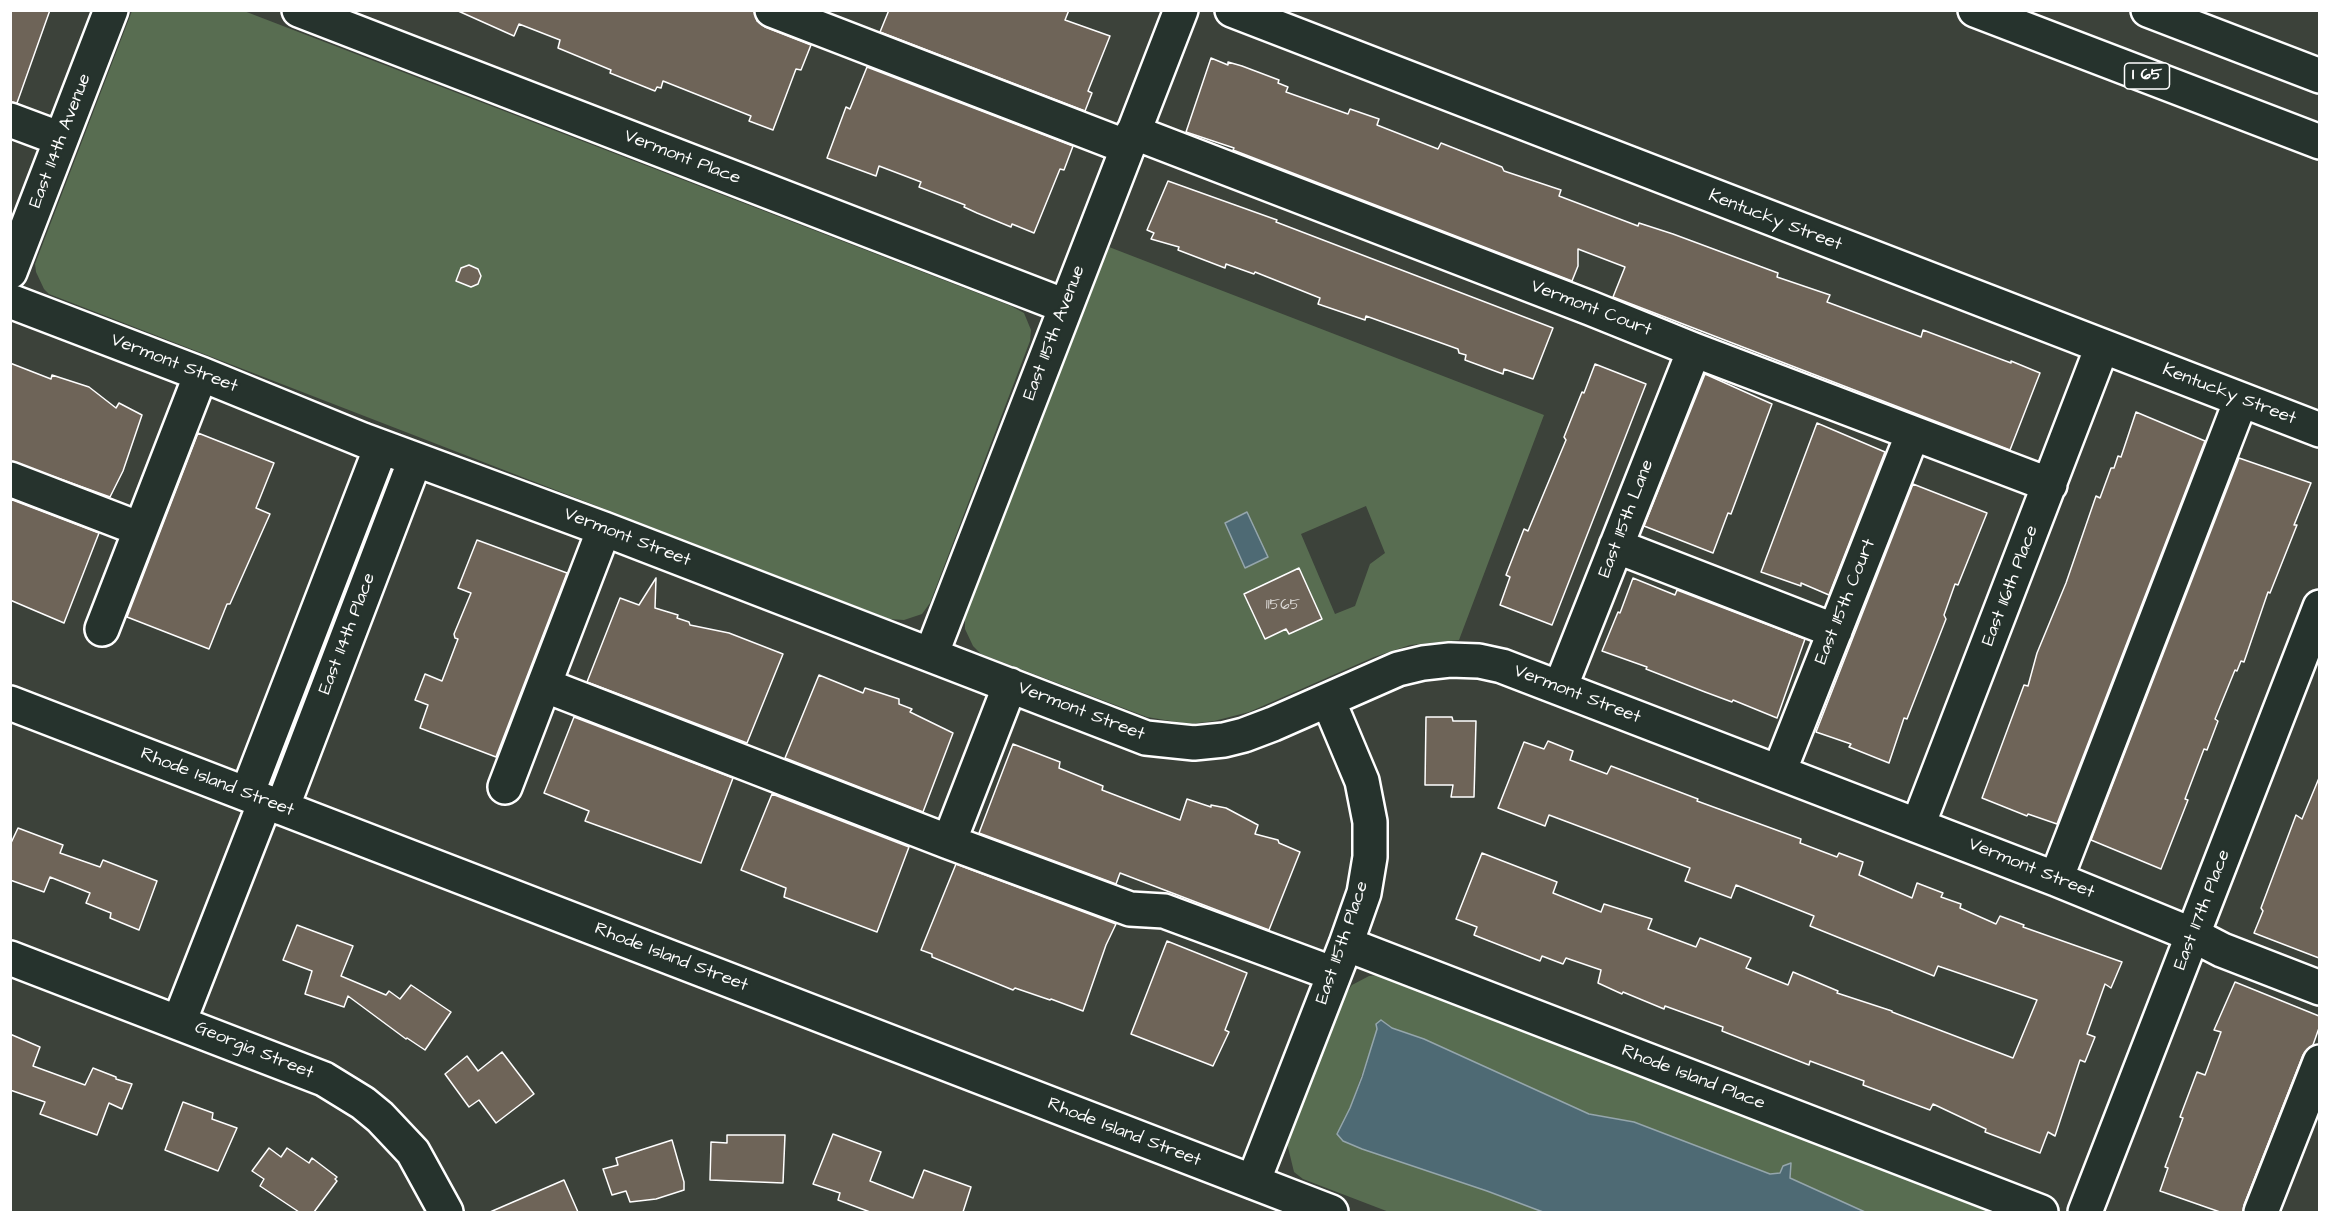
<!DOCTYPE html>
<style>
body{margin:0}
#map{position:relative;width:2330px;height:1223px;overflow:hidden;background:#3c423a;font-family:"Architects Daughter",sans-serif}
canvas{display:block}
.frame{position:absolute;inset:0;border:12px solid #fff;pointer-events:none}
</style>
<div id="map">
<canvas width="2330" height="1223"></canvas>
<div class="frame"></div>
</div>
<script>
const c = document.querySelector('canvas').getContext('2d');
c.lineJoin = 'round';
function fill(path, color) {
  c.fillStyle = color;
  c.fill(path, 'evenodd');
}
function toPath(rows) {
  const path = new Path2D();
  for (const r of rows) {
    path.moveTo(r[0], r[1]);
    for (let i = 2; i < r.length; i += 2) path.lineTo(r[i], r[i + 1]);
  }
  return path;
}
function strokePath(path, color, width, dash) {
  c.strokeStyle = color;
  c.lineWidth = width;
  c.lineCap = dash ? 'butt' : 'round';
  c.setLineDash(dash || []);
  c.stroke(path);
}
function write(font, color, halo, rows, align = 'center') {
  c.font = font + ' "Architects Daughter",sans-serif';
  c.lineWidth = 5;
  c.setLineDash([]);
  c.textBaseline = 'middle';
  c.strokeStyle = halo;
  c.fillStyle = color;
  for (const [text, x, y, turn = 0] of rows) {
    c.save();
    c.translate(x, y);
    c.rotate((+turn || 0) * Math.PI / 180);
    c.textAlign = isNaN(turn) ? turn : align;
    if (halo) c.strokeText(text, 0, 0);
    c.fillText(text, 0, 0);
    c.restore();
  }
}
fill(toPath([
 [132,11,244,11,1011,306,1024,313,1031,330,1030,341,930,603,922,614,904,620,889,619,49,294,44,289,36,272,35,264],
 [1109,247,1544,415,1459,640,1410,645,1374,657,1249,712,1214,721,1189,724,1147,717,981,654,973,646,965,629,965,618],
 [1366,506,1385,553,1370,564,1355,606,1335,614,1301,534],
 [1299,568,1322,619,1289,634,1286,629,1265,639,1244,594],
 [1379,975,1990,1212,1865,1212,1790,1178,1791,1164,1780,1173,1770,1174,1634,1122,1589,1114,1424,1039,1392,1028,1381,1020,1350,1108,1337,1134,1343,1141,1487,1191,1543,1212,1389,1212,1303,1179,1294,1172,1287,1143,1344,997,1352,985,1369,976]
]), '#586d51');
const water = toPath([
 [1247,512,1268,557,1245,568,1225,523,1247,512],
 [1381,1020,1392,1028,1424,1039,1589,1114,1634,1122,1770,1174,1780,1173,1783,1166,1791,1163,1790,1178,1865,1212,1543,1212,1487,1191,1362,1149,1343,1141,1337,1134,1350,1108,1362,1077,1377,1029,1376,1024,1381,1020]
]);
fill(water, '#4e6a74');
strokePath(water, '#95a6ac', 1.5);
const building = toPath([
 [10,10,50,10,17,103,10,102,10,10],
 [456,10,754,10,757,21,765,27,811,45,801,70,796,69,773,130,749,121,751,116,663,81,661,88,657,87,655,91,610,73,611,70,558,48,560,40,519,24,514,36,456,10],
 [889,10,1069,10,1065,20,1110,36,1088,91,1092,93,1085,111,880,32,889,10],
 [1211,58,1228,65,1228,62,1242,66,1279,80,1278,83,1288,87,1286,92,1348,114,1350,109,1379,119,1377,125,1438,149,1441,143,1502,167,1504,171,1561,190,1559,196,1638,226,1639,223,1673,234,1778,273,1777,277,1830,295,1827,302,1921,337,1923,330,2011,363,2011,361,2040,373,2010,450,1613,297,1625,267,1578,249,1578,266,1572,281,1233,150,1234,148,1186,132,1211,58],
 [867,67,1073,146,1064,170,1060,169,1034,233,1012,224,1011,227,977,213,964,207,965,205,919,187,921,182,879,166,876,176,827,158,846,107,850,109,867,67],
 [1168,181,1277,220,1276,222,1553,328,1533,379,1504,369,1503,374,1465,360,1466,355,1459,353,1458,349,1366,316,1365,320,1318,304,1320,298,1255,272,1254,274,1226,264,1225,268,1178,250,1179,247,1151,239,1154,233,1147,230,1168,181],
 [469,265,478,269,481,276,478,284,471,287,456,281,461,268,469,265],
 [10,363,51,379,52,375,89,387,116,408,119,403,142,415,123,471,110,497,10,461,10,363],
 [1595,364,1646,384,1552,625,1500,605,1510,577,1506,575,1524,529,1528,531,1566,440,1564,437,1582,392,1584,393,1595,364],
 [1705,374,1772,404,1731,514,1728,513,1713,553,1644,526,1705,374],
 [2136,412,2205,441,2057,824,2028,814,2027,816,1982,798,2024,685,2028,686,2037,653,2066,583,2096,496,2100,498,2111,468,2114,468,2118,456,2121,457,2136,412],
 [1817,423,1885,452,1829,595,1801,583,1801,586,1761,572,1817,423],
 [198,433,274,463,256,508,270,514,230,604,227,604,209,649,127,617,198,433],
 [2239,458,2311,483,2294,525,2297,525,2270,593,2268,592,2244,662,2241,661,2237,671,2235,670,2215,719,2218,721,2207,750,2204,749,2185,799,2188,800,2161,869,2091,840,2239,458],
 [1913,484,1987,513,1958,585,1955,584,1944,615,1946,619,1907,719,1904,718,1889,763,1849,747,1851,744,1816,732,1913,484],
 [10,499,99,533,64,623,10,600,10,499],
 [477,540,567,573,496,757,420,728,428,705,415,700,425,674,442,681,458,639,455,638,454,634,471,593,458,588,477,540],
 [1299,568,1322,619,1289,634,1286,629,1265,639,1244,594,1299,568],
 [656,578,655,608,678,615,677,618,689,622,690,625,729,633,783,654,747,743,587,682,620,598,639,605,656,578],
 [1633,578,1675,595,1677,590,1805,639,1777,718,1733,700,1732,702,1705,692,1646,669,1647,667,1602,651,1618,612,1620,613,1633,578],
 [819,675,863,693,865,688,899,699,899,704,912,709,910,712,953,733,923,812,785,758,819,675],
 [574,717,733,778,701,863,585,821,589,811,544,793,574,717],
 [1426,717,1452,717,1453,721,1476,721,1474,797,1451,797,1453,785,1425,785,1426,717],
 [1548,741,1573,751,1570,760,1607,774,1611,766,1698,799,1697,801,1801,839,1800,843,1837,857,1839,853,1863,862,1859,875,1912,898,1917,883,1943,893,1941,897,1961,904,1960,908,1996,924,2000,916,2024,925,2023,927,2122,962,2111,988,2105,984,2087,1034,2095,1037,2085,1062,2080,1060,2055,1136,2048,1132,2040,1153,1985,1132,1986,1129,1933,1104,1930,1110,1863,1085,1864,1081,1810,1061,1809,1065,1722,1031,1723,1027,1665,1006,1664,1009,1623,992,1622,994,1598,983,1601,970,1566,958,1563,964,1542,956,1540,961,1474,935,1477,927,1456,919,1482,853,1557,882,1553,893,1601,912,1604,904,1652,919,1648,929,1696,947,1700,938,1751,958,1746,968,1788,985,1793,972,1838,991,1837,993,1892,1011,1892,1012,2013,1058,2037,1000,1938,966,1934,976,1810,926,1814,916,1736,885,1731,898,1685,881,1690,868,1549,815,1545,826,1498,808,1524,742,1544,749,1548,741],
 [1013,744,1060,762,1059,768,1103,786,1102,790,1180,820,1187,799,1211,807,1211,805,1226,808,1258,825,1255,834,1278,840,1279,843,1300,852,1269,930,1120,873,1116,884,979,833,1013,744],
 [2319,778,2319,958,2254,933,2263,911,2261,908,2296,815,2302,819,2319,778],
 [772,794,909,847,877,932,784,897,786,888,741,870,772,794],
 [18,828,63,845,60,853,100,867,103,860,157,881,139,930,110,918,111,913,86,903,90,893,50,877,44,892,10,880,10,845,18,828],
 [956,864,1116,924,1106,945,1083,1011,1051,999,1050,1000,1015,988,1013,990,932,957,932,954,921,950,956,864],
 [297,925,353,946,341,976,386,995,389,991,400,999,411,985,451,1012,425,1050,407,1038,406,1039,348,996,344,1007,305,994,312,971,283,960,297,925],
 [1167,941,1247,973,1225,1030,1229,1032,1213,1066,1131,1034,1167,941],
 [2235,982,2319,1016,2319,1028,2313,1045,2303,1055,2244,1205,2243,1212,2220,1212,2160,1191,2168,1168,2165,1167,2183,1118,2180,1117,2197,1072,2205,1075,2221,1032,2214,1030,2235,982],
 [10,1034,40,1047,33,1066,85,1085,93,1068,116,1077,116,1079,132,1084,122,1109,109,1103,97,1135,40,1114,45,1102,10,1090,10,1034],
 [502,1052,534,1094,496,1123,479,1100,469,1107,445,1074,467,1056,478,1071,502,1052],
 [183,1102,213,1113,212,1119,237,1128,218,1171,165,1150,183,1102],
 [833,1134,881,1152,870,1181,913,1198,924,1170,971,1187,963,1212,870,1212,838,1200,840,1193,813,1184,833,1134],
 [727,1135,785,1135,783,1183,710,1180,711,1142,727,1143,727,1135],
 [672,1140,684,1182,684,1190,656,1199,630,1202,626,1191,612,1195,603,1169,618,1165,616,1158,672,1140],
 [269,1148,281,1157,287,1148,309,1163,312,1158,337,1177,335,1179,337,1181,314,1212,299,1212,260,1186,264,1179,252,1171,269,1148],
 [564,1180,578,1212,490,1212,564,1180]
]);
fill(building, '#6e6458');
strokePath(building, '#fff', 1.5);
const minor = toPath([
 [299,10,1065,306],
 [772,10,1127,147],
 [1232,10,2320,430],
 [10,120,61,139],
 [1133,132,1590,308,1694,350,2050,485],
 [10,272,111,10],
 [10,301,201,374,363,440,604,529,1146,738,1194,743,1224,740,1244,735,1273,724,1398,669,1423,663,1450,660,1479,661,1502,666,2056,879,2193,935,2222,950,2320,988],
 [10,479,140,529],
 [604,529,544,685,949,842,1130,909,1164,911,1334,974],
 [1616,546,1835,631],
 [102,629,201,374],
 [931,655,1181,10],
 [1560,688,1694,350],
 [10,703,1331,1212],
 [1779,772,1913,433],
 [505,787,544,685],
 [247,794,381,447],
 [282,808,415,460],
 [1918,825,2102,347],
 [949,842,1010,685],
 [2056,879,2241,400],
 [1346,944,2041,1212],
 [10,958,324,1079,363,1103,380,1117,397,1135,413,1152,446,1212],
 [179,1022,265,802],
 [1253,1182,1346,944,1364,893,1370,857,1370,822,1362,781,1328,700],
 [2085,1212,2320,607],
 [2261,1212,2320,1062]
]);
const highway = toPath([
 [1975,10,2320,142],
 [2148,10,2320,76]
]);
strokePath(minor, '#fff', 38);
strokePath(highway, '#fff', 38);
strokePath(minor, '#26332d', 33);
strokePath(highway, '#26332d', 33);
write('15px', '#dbd8d5', null, [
 ["11565",1283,606]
]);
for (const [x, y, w] of [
 [2147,76,45]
]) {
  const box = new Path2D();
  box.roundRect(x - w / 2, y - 13, w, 26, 4.5);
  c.fillStyle = '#26332d';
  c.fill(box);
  strokePath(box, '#fff', 1.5);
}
write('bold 16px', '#fff', null, [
 ["I 65",2147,76]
]);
write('18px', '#fff', '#26332d', [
 ["East 114th Avenue",61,141,-69],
 ["Vermont Place",682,158,21],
 ["Kentucky Street",1775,221,21],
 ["Vermont Court",1591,309,21],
 ["East 115th Avenue",1055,333,-69],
 ["Vermont Street",174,364,21],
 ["Kentucky Street",2229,395,21],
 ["East 115th Lane",1627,519,-69],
 ["Vermont Street",627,538,21],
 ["East 116th Place",2011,586,-69],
 ["East 115th Court",1846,602,-68],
 ["East 114th Place",348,634,-69],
 ["Vermont Street",1577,695,21],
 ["Vermont Street",1081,712,21],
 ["Rhode Island Street",217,783,21],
 ["Vermont Street",2031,869,22],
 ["East 117th Place",2203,910,-69],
 ["East 115th Place",1343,943,-71],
 ["Rhode Island Street",671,958,21],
 ["Georgia Street",254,1051,22],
 ["Rhode Island Place",1693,1078,21],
 ["Rhode Island Street",1124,1133,21]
]);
</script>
